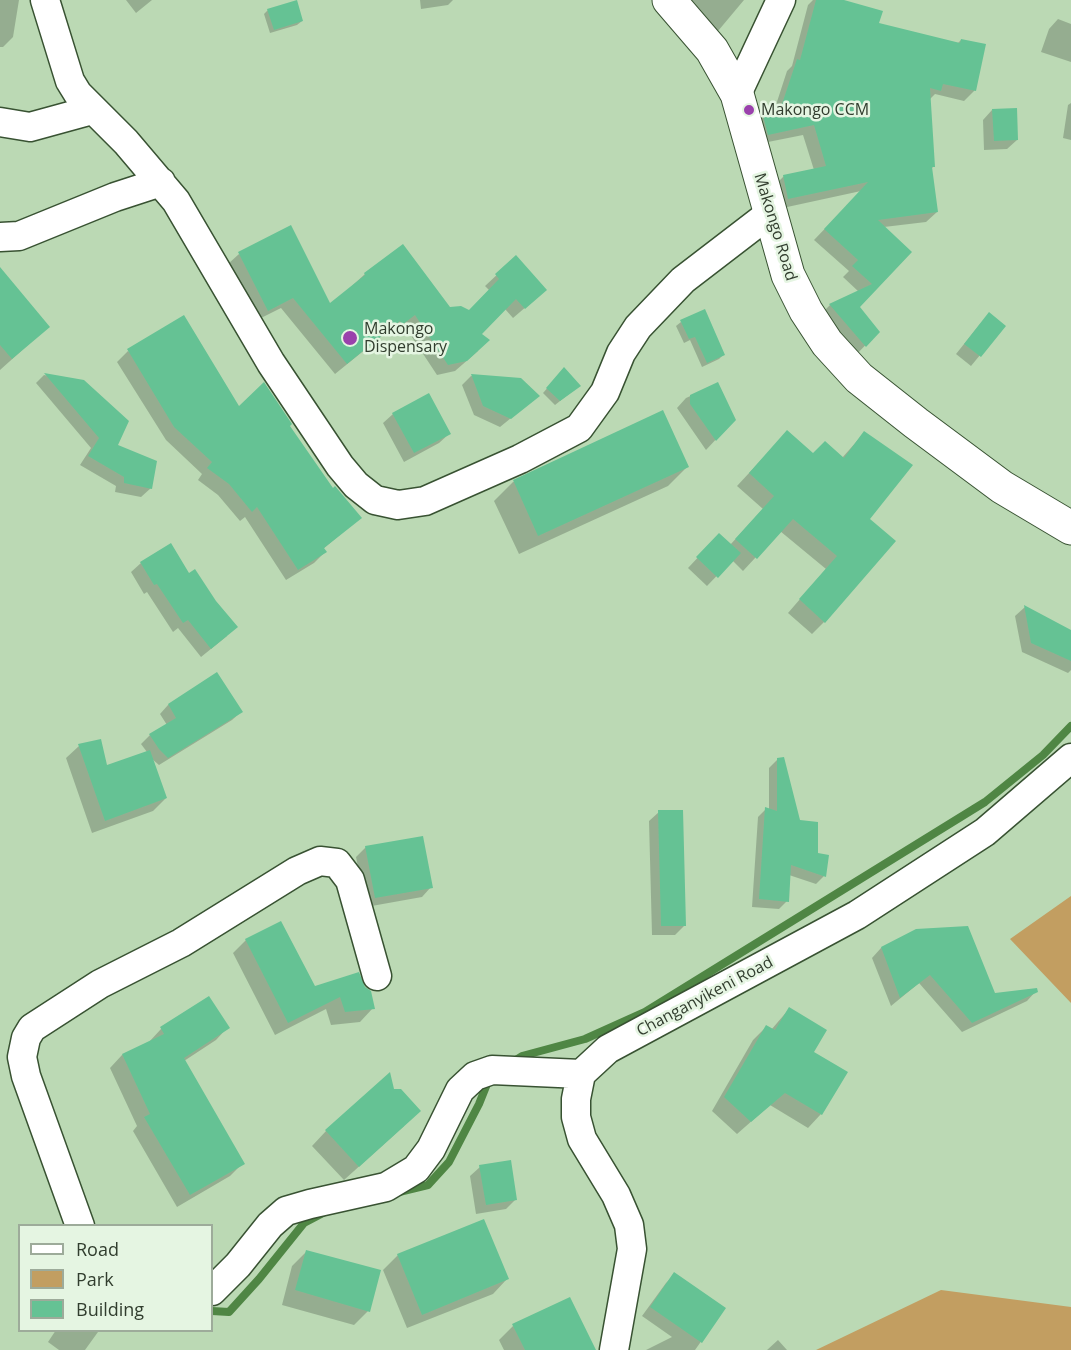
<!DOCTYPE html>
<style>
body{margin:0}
#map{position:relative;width:1071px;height:1350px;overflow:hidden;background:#bbd9b4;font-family:"Open Sans",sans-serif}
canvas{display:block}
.legend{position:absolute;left:18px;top:1224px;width:195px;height:108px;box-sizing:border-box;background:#e5f5e2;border:2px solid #9dab9a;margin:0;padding:8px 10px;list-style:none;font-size:18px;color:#313d2e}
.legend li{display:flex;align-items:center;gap:12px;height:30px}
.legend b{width:30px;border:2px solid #9dab9a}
</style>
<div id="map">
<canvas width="1071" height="1350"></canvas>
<ul class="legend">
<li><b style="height:8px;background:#fff"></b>Road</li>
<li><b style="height:16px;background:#c29e61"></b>Park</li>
<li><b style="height:16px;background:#65c294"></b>Building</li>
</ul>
</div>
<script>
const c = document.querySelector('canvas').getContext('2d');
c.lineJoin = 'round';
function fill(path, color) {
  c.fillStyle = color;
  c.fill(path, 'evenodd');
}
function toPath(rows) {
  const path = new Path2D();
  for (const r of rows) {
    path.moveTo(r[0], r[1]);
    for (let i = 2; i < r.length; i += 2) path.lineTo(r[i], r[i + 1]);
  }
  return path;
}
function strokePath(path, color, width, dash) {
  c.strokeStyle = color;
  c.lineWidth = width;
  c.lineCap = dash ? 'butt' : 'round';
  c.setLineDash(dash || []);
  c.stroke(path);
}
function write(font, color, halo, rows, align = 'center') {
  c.font = font + ' "Open Sans",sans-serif';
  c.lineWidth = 5;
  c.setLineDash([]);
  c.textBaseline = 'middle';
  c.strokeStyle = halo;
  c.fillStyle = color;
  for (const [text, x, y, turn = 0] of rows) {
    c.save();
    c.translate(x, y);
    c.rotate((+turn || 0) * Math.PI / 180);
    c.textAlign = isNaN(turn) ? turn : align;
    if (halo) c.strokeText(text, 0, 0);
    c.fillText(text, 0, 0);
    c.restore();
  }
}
fill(toPath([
 [1071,896,1071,1003,1010,939],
 [941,1290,1071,1307,1071,1350,816,1350]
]), '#c29e61');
fill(toPath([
 [0,0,19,0,13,37,3,47,0,47],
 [126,0,152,0,136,13],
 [420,0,453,0,448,5,421,9],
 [681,0,744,0,713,37],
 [813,0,838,0,877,24,957,44,961,40,975,90,964,101,935,94,929,100,934,166,931,169,937,212,926,222,884,227,910,252,858,307,878,332,855,356,820,315,830,305,859,292,843,277,849,271,814,240,861,191,778,209,773,187,784,176,814,170,803,135,758,144,752,124,762,114,774,111,787,71,792,66,808,5],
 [268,10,302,21,297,25,270,33,264,14],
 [1058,19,1071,24,1071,62,1041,52,1049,29],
 [1071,103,1071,140,1063,138,1068,105],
 [992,110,1017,140,1007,149,984,150,983,120],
 [239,254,330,306,365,274,450,309,469,311,489,290,485,286,516,257,534,300,513,318,505,309,480,334,478,351,455,371,437,375,404,325,391,334,388,331,335,374,281,308,257,320,228,264],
 [0,275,48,327,0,370],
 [681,322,724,354,719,359,702,367,690,340,684,343,676,326],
 [980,324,1004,326,971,366,956,354],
 [128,351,239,408,332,490,360,518,323,549,325,552,314,563,286,580,245,517,240,521,218,495,198,480,202,474,166,440,117,362],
 [564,369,574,390,555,405,543,393],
 [44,375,83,382,116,446,151,488,141,497,115,492,116,486,80,465,91,448,36,383],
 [471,376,520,380,538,396,500,427,474,415,462,385],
 [717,384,734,420,706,450,677,408,686,398],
 [662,412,687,467,668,486,519,554,494,501,513,482],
 [393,414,449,434,439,443,404,462,383,423],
 [787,432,813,455,842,458,864,433,868,519,824,622,812,634,788,613,826,569,780,531,743,571,732,560,707,586,688,568,719,535,730,545,763,509,737,486],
 [141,563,227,636,201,657,178,628,173,632,147,592,144,594,131,572],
 [1025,607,1071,632,1071,670,1068,673,1022,652,1015,616],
 [217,674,241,712,232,720,159,765,152,759,166,798,153,811,92,833,66,758,79,746,106,767,147,752,141,744,150,735,167,725,160,714,168,705],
 [777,760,799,821,816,854,828,856,824,876,816,884,789,875,787,901,779,909,752,907,758,817,766,809,769,810,769,768],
 [659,812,684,926,675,935,652,935,649,821],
 [366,847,431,887,422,897,366,907,356,857],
 [916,931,994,995,1036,991,1027,1001,962,1032,919,983,891,1006,872,958,881,948],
 [246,940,314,987,373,1008,360,1022,331,1025,326,1009,275,1035,233,953],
 [789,1009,812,1052,821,1114,808,1128,770,1105,737,1134,712,1111,753,1040,766,1027,771,1030],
 [228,1027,216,1040,184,1061,243,1163,230,1176,177,1207,133,1131,137,1126,110,1068,122,1055,149,1042,161,1029],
 [392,1091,404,1126,344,1180,312,1146,326,1131],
 [480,1167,516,1199,506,1209,476,1214,470,1176],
 [307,1251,368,1311,354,1325,282,1305,292,1266],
 [398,1255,507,1279,493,1294,407,1328,383,1270],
 [675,1274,724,1309,695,1350,646,1350,672,1337,642,1316,666,1283],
 [513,1326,591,1350,504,1350,499,1340],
 [56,1330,96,1330,98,1332,85,1350,59,1350,48,1342],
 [778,1340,787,1350,767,1350]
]), '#0003');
strokePath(toPath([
 [511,1063,522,1056,585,1039,645,1012,985,802,1043,755,1071,726],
 [399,1192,428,1185,449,1162,479,1104,487,1084,491,1079],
 [212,1311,229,1312,259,1279,304,1223,323,1213]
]), '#4f8644', 8);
fill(toPath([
 [297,0,303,21,274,30,267,9],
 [816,0,844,0,883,11,879,23,960,43,961,39,986,44,976,91,943,84,941,91,930,88,935,167,932,167,938,212,878,220,912,252,860,307,880,332,866,347,829,304,872,284,852,266,858,260,824,229,868,182,788,199,783,175,826,166,814,125,768,135,762,112,781,107,797,59,800,60],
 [1017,108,1018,140,994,141,992,109],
 [291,225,330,303,365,275,364,273,403,244,450,307,461,306,469,310,499,279,495,274,516,255,547,290,525,309,516,299,482,334,490,340,467,361,448,365,415,315,402,325,400,321,347,364,293,298,268,311,238,252],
 [0,267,50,327,12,359,0,345],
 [705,309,725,355,707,363,695,337,689,339,680,320],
 [989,312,1006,326,981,357,964,344],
 [184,315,239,406,264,382,292,424,290,426,333,488,335,486,362,518,324,548,327,552,298,570,257,507,252,512,229,484,207,468,212,462,174,427,127,349],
 [564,367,581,386,560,401,546,388],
 [44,373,84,380,129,421,118,445,157,461,152,489,124,483,124,477,88,456,99,438],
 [471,374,521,378,540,396,511,419,483,406],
 [718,382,736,420,716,441,690,404,690,395],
 [429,393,451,434,414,453,392,413],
 [663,410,689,467,538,536,513,480],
 [787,430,813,453,825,441,844,458,864,431,913,465,870,519,896,541,825,623,799,599,837,556,793,519,757,559,735,539,774,496,749,473],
 [719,533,741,553,718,578,696,557],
 [171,543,189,573,195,569,216,601,238,627,211,649,188,620,183,623,157,584,154,585,140,562],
 [1024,605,1071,630,1071,661,1031,643],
 [217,672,243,712,168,758,159,749,149,734,176,718,168,704],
 [101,739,107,765,150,750,167,798,105,821,78,744],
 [784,757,800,820,818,822,818,853,829,855,826,877,791,865,789,902,759,899,765,807,777,811,777,758],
 [658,810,683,810,686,926,661,926],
 [423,836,433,888,375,898,365,846],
 [281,921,315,986,359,972,365,987,371,991,375,1009,345,1012,340,997,288,1023,245,939],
 [968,926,995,993,1037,988,1038,992,972,1023,930,975,900,998,881,947,916,929],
 [209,996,230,1028,184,1058,245,1164,190,1195,144,1117,150,1114,122,1054,164,1034,160,1027],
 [789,1007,827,1030,814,1052,848,1072,822,1115,785,1093,751,1122,724,1097,766,1025,775,1030],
 [390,1072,394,1089,401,1089,421,1111,359,1167,325,1130],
 [511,1160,517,1200,486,1205,479,1165],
 [484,1219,509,1279,422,1315,397,1254],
 [306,1250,381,1270,370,1312,295,1290],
 [674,1272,726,1308,702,1343,650,1307],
 [570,1297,596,1350,525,1350,512,1324]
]), '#65c294');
const street = toPath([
 [45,0,70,81,78,94,126,142,176,201,271,363,340,466,356,485,375,500,398,505,425,501,520,459,579,428,605,392,621,353,638,327,683,280,769,214],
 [737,94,781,0],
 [0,122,30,127,92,110],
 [0,237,19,236,115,197,161,182],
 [80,1226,26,1076,22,1057,26,1038,32,1028,100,984,181,943,297,871,320,861,337,863,350,880,377,976],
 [212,1291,238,1265,270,1225,286,1211,310,1204,386,1187,416,1169,431,1149,460,1090,475,1076,492,1070,581,1074],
 [614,1350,632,1249,629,1225,616,1195,582,1139,576,1117,576,1099,581,1074,608,1049,857,915,985,832,1071,758]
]);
const secondary = toPath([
 [669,0,712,50,737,94,788,275,806,311,827,343,859,378,916,423,1002,487,1071,528]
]);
strokePath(street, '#385232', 31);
strokePath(secondary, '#385232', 35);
strokePath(street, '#fff', 28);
strokePath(secondary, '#fff', 33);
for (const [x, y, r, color] of [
 [749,110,6,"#9a41ac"],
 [350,338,8,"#9a41ac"]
]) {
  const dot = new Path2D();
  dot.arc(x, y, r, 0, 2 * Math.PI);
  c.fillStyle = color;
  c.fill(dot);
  strokePath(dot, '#e5f5e2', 2);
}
write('16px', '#313d2e', '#e5f5e2', [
 ["Makongo CCM",761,110],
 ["Makongo",364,329],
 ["Dispensary",364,347]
], 'left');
write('16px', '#313d2e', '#e5f5e2', [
 ["Makongo Road",775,227,73],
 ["Changanyikeni Road",705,997,-28]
]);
</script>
